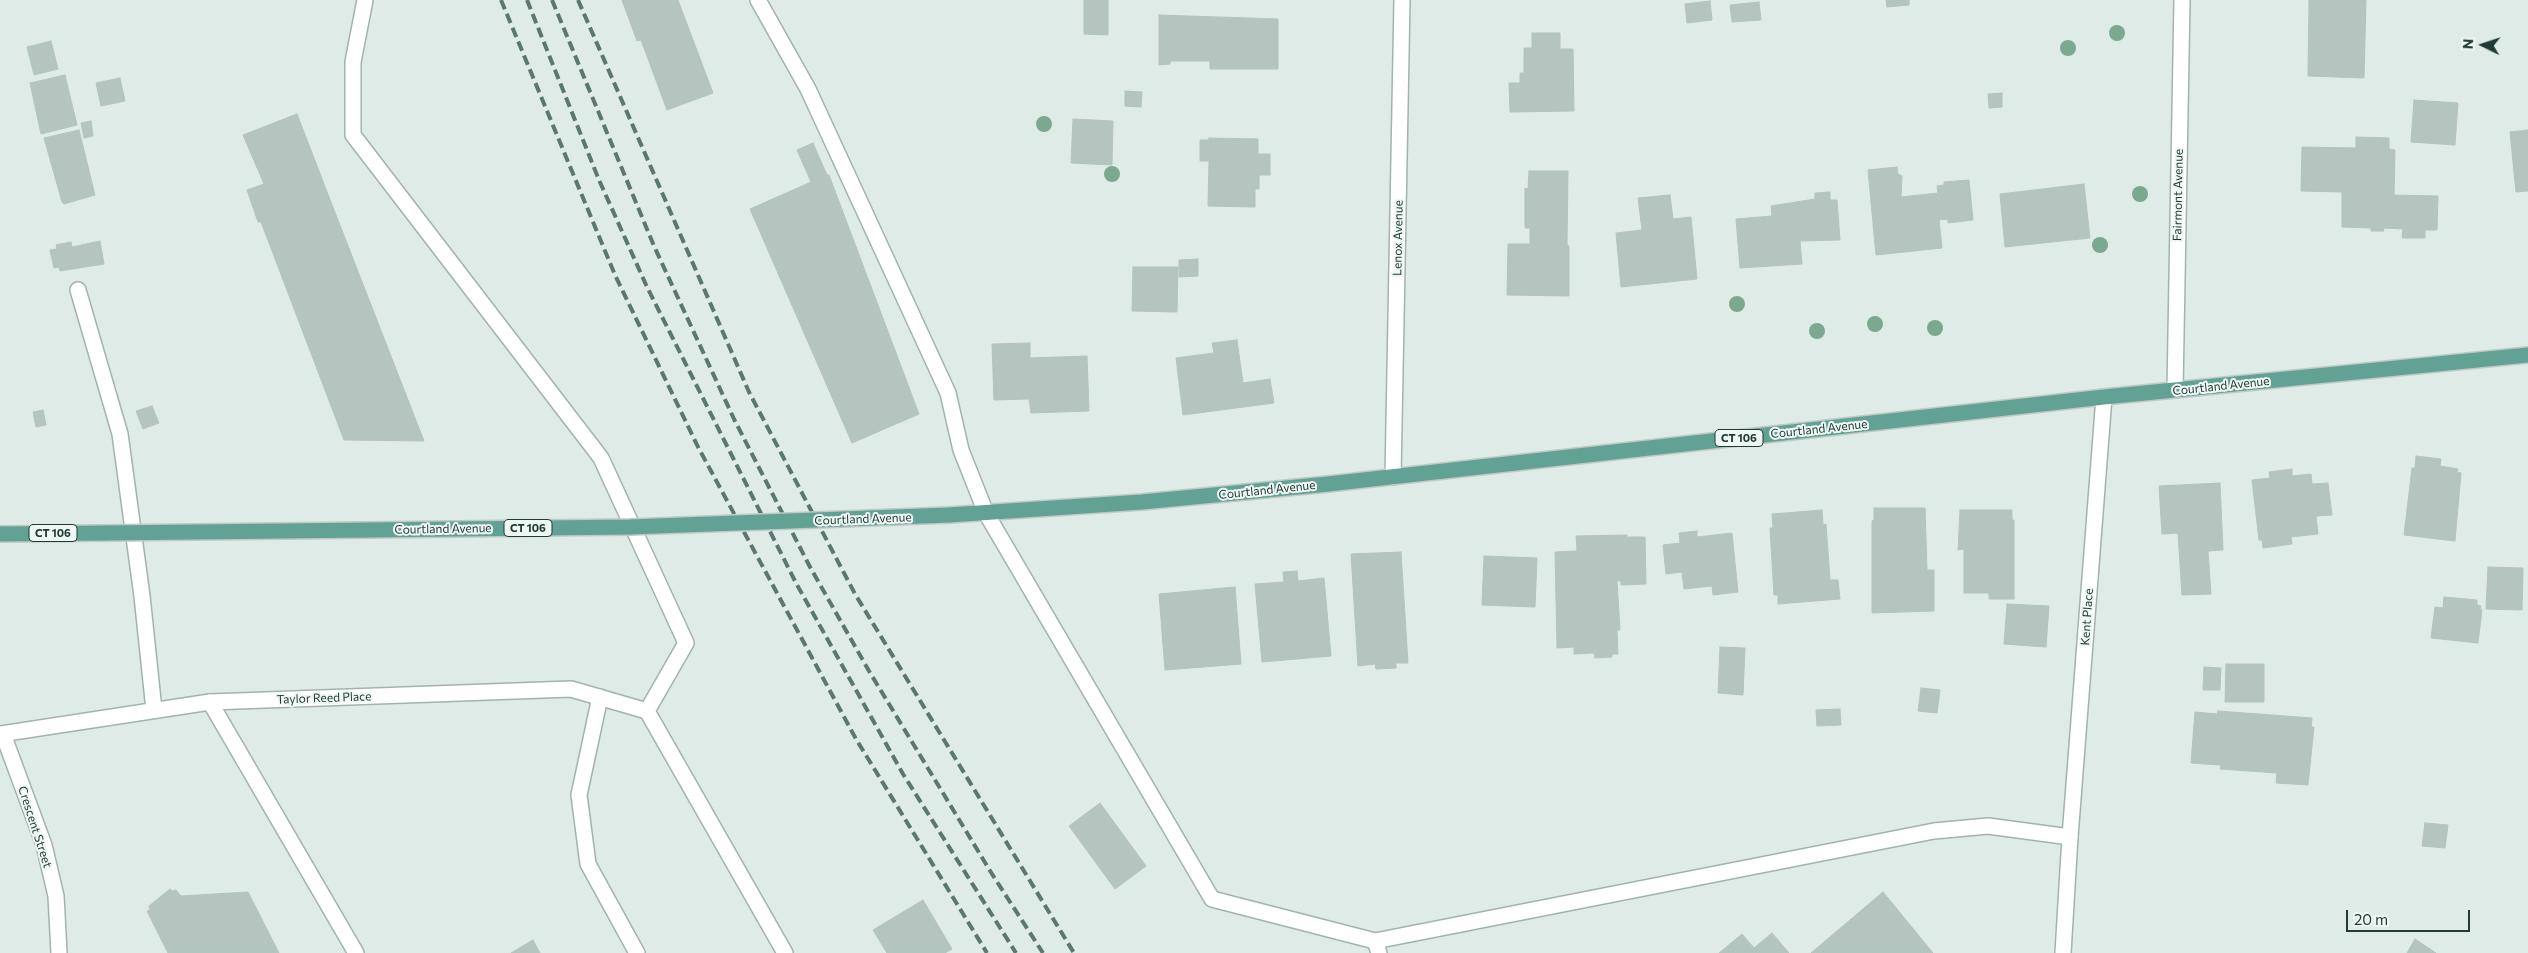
<!DOCTYPE html>
<style>
body{margin:0}
#map{position:relative;width:2528px;height:953px;overflow:hidden;background:#dfebe6;font-family:Commissioner,sans-serif}
canvas{display:block}
.north{position:absolute;left:2458px;top:20px;width:50px;height:50px;-webkit-text-stroke:4px #eff7f4;paint-order:stroke;rotate:274deg;font-size:14px;font-weight:700;line-height:20px;text-align:center;color:#203b35}
.north::after{content:'';display:block;margin:auto;width:18px;height:22px;background:#203b35;clip-path:polygon(50% 0,100% 100%,50% 72%,0 100%)}
.scale{position:absolute;left:2346px;top:910px;width:124px;height:22px;box-sizing:border-box;border:2px solid #203b35;border-top:0;padding-left:6px;font-size:15px;line-height:18px;white-space:nowrap;color:#203b35;-webkit-text-stroke:4px #eff7f4;paint-order:stroke}
</style>
<div id="map">
<canvas width="2528" height="953"></canvas>
<div class="north">N</div>
<div class="scale">20 m</div>
</div>
<script>
const c = document.querySelector('canvas').getContext('2d');
c.lineJoin = 'round';
function fill(path, color) {
  c.fillStyle = color;
  c.fill(path, 'evenodd');
}
function toPath(rows) {
  const path = new Path2D();
  for (const r of rows) {
    path.moveTo(r[0], r[1]);
    for (let i = 2; i < r.length; i += 2) path.lineTo(r[i], r[i + 1]);
  }
  return path;
}
function strokePath(path, color, width, dash) {
  c.strokeStyle = color;
  c.lineWidth = width;
  c.lineCap = dash ? 'butt' : 'round';
  c.setLineDash(dash || []);
  c.stroke(path);
}
function write(font, color, halo, rows, align = 'center') {
  c.font = font + ' Commissioner,sans-serif';
  c.lineWidth = 4;
  c.setLineDash([]);
  c.textBaseline = 'middle';
  c.strokeStyle = halo;
  c.fillStyle = color;
  for (const [text, x, y, turn = 0] of rows) {
    c.save();
    c.translate(x, y);
    c.rotate((+turn || 0) * Math.PI / 180);
    c.textAlign = isNaN(turn) ? turn : align;
    if (halo) c.strokeText(text, 0, 0);
    c.fillText(text, 0, 0);
    c.restore();
  }
}
const building = toPath([
 [622,0,678,0,713,93,667,110,641,40,637,41,622,0],
 [1084,0,1108,0,1108,35,1084,34,1084,0],
 [1886,0,1909,0,1909,5,1887,7,1886,0],
 [2309,0,2366,0,2364,78,2308,76,2309,0],
 [1710,1,1712,20,1687,23,1685,4,1710,1],
 [1759,2,1761,20,1732,22,1730,5,1759,2],
 [1159,15,1278,19,1278,69,1210,69,1210,61,1170,61,1170,64,1159,65,1159,15],
 [1532,33,1560,33,1560,49,1573,49,1574,111,1510,112,1509,83,1520,83,1520,73,1524,73,1524,48,1532,48,1532,33],
 [51,41,58,69,34,75,27,47,51,41],
 [65,75,77,125,41,134,30,83,65,75],
 [120,78,125,101,101,106,96,83,120,78],
 [1125,91,1142,92,1141,107,1125,106,1125,91],
 [2002,93,2002,107,1989,108,1988,94,2002,93],
 [2414,100,2458,103,2455,145,2411,142,2414,100],
 [297,114,329,197,424,441,344,440,261,222,258,222,247,190,264,184,243,135,297,114],
 [1073,119,1113,121,1112,165,1071,163,1073,119],
 [91,121,93,136,84,138,81,123,91,121],
 [79,130,95,195,64,204,62,202,44,138,79,130],
 [2528,130,2528,191,2516,192,2510,132,2528,130],
 [2356,137,2389,138,2389,149,2395,150,2394,195,2438,196,2437,230,2425,230,2425,238,2402,238,2403,229,2383,228,2384,231,2371,231,2371,228,2342,227,2342,192,2301,191,2302,147,2356,148,2356,137],
 [1209,138,1258,139,1258,154,1270,154,1270,175,1259,175,1259,189,1255,189,1255,207,1208,206,1209,161,1200,161,1200,140,1209,140,1209,138],
 [813,143,827,175,829,175,919,414,852,443,750,209,811,182,797,150,813,143],
 [1897,167,1898,174,1902,176,1901,197,1938,193,1937,186,1944,185,1944,182,1969,180,1973,220,1948,223,1948,219,1939,220,1942,248,1876,255,1868,170,1897,167],
 [1529,171,1568,171,1567,245,1569,246,1569,296,1507,295,1508,244,1530,244,1530,228,1525,228,1525,188,1528,189,1529,171],
 [2084,184,2090,238,2005,247,2000,194,2084,184],
 [1830,192,1830,200,1837,200,1840,240,1800,241,1802,264,1740,268,1736,219,1772,216,1771,206,1815,199,1815,193,1830,192],
 [1670,195,1673,219,1691,217,1697,279,1621,287,1616,233,1642,230,1638,198,1670,195],
 [100,241,104,264,60,271,59,267,54,268,50,250,57,249,56,245,71,242,72,247,100,241],
 [1198,259,1198,276,1179,277,1179,260,1198,259],
 [1133,267,1178,267,1177,312,1132,311,1133,267],
 [1237,340,1243,383,1270,379,1274,403,1183,415,1176,358,1214,353,1212,343,1237,340],
 [1030,343,1030,358,1087,356,1089,411,1031,413,1029,399,994,400,992,344,1030,343],
 [152,406,159,423,143,429,136,411,152,406],
 [43,410,46,425,36,427,33,412,43,410],
 [2416,456,2441,459,2440,466,2458,469,2457,472,2461,473,2455,541,2404,535,2412,468,2415,468,2416,456],
 [2292,469,2292,476,2311,474,2312,484,2328,483,2332,515,2316,516,2318,534,2291,537,2292,544,2263,548,2262,540,2259,540,2252,480,2270,478,2269,472,2292,469],
 [2220,483,2223,550,2208,551,2211,594,2182,595,2178,533,2162,534,2159,486,2220,483],
 [1874,508,1925,508,1927,570,1934,570,1934,611,1872,613,1872,521,1874,520,1874,508],
 [1822,510,1823,525,1826,524,1830,580,1838,580,1840,599,1778,604,1778,595,1774,595,1770,528,1773,528,1772,514,1822,510],
 [1960,510,2012,510,2012,520,2014,520,2014,599,1989,599,1989,593,1964,593,1964,549,1958,550,1960,510],
 [1697,531,1697,537,1732,533,1738,592,1713,595,1712,586,1684,589,1682,572,1666,574,1663,545,1680,543,1679,533,1697,531],
 [1627,535,1626,537,1645,537,1646,584,1621,585,1621,581,1617,581,1620,630,1617,630,1618,654,1612,654,1612,657,1595,658,1594,653,1574,654,1574,647,1557,648,1555,552,1577,551,1576,536,1627,535],
 [1401,552,1408,663,1396,663,1396,668,1376,669,1375,664,1358,666,1351,554,1401,552],
 [1484,556,1537,558,1535,607,1482,605,1484,556],
 [2488,567,2523,568,2522,610,2486,609,2488,567],
 [1297,571,1298,581,1324,578,1331,656,1262,662,1255,584,1284,582,1283,572,1297,571],
 [1235,587,1241,664,1165,670,1159,594,1235,587],
 [2444,597,2477,600,2477,605,2481,606,2480,609,2482,610,2478,643,2431,638,2435,607,2443,608,2444,597],
 [2007,604,2049,606,2046,647,2004,644,2007,604],
 [1720,647,1745,648,1743,695,1718,693,1720,647],
 [2226,664,2264,664,2264,702,2225,702,2226,664],
 [2204,667,2221,668,2220,690,2203,690,2204,667],
 [1921,688,1940,690,1937,713,1918,711,1921,688],
 [1840,709,1841,725,1817,726,1816,710,1840,709],
 [2218,711,2312,718,2311,727,2314,727,2308,785,2276,783,2277,773,2220,769,2221,765,2191,763,2195,712,2217,714,2218,711],
 [1100,803,1146,866,1115,889,1069,826,1100,803],
 [2425,823,2448,825,2445,848,2422,846,2425,823],
 [170,889,172,891,176,890,181,896,248,892,279,953,168,953,147,911,150,910,149,906,170,889],
 [1883,892,1933,953,1811,953,1883,892],
 [923,900,952,949,945,953,887,953,873,930,923,900],
 [1772,933,1789,953,1719,953,1742,934,1754,948,1772,933],
 [2415,939,2436,953,2407,953,2415,939],
 [533,940,540,953,511,953,533,940]
]);
fill(building, '#b4c5bf');
strokePath(building, '#b1c4be', 1);
const service = toPath([
 [365,0,353,62,353,135,601,458,686,643,647,711,785,953],
 [758,0,808,89,948,393,961,450,986,513,1212,899,1375,941,1379,953],
 [78,290,120,434,142,596,154,710],
 [600,697,579,795,588,864,637,953],
 [210,702,356,953],
 [1375,941,1934,831,1988,826,2070,837,2063,953]
]);
const minor = toPath([
 [2175,390,2182,0],
 [1393,477,1402,0],
 [0,734,210,702,571,689,647,711],
 [3,734,44,845,56,896,59,953],
 [2070,837,2104,397]
]);
const primary = toPath([
 [949,515,1142,502,1328,484,2104,397,2528,355],
 [0,534,107,533]
]);
strokePath(service, '#a2b3ad', 18);
strokePath(minor, '#a2b3ad', 18);
strokePath(primary, '#c1c8c6', 18);
strokePath(service, '#fff', 15);
strokePath(minor, '#fff', 15);
strokePath(primary, '#62a295', 15);
strokePath(toPath([
 [501,0,615,275,698,447,856,739,987,953],
 [527,0,599,180,647,287,796,583,903,774,1016,953],
 [552,0,654,246,734,419,810,567,869,671,992,874,1043,953],
 [578,0,749,392,855,594,1074,953]
]), '#5a7771', 4, [10, 5]);
const primaryBridge = toPath([
 [107,533,630,527,949,515]
]);
strokePath(primaryBridge, '#c1c8c6', 18, []);
strokePath(primaryBridge, '#62a295', 15);
c.fillStyle = '#7ba990';
for (const [x, y] of [
 [2117,33],
 [2068,48],
 [1044,124],
 [1112,174],
 [2140,194],
 [2100,245],
 [1737,304],
 [1875,324],
 [1935,328],
 [1817,331]
]) {
  c.beginPath();
  c.arc(x, y, 8, 0, 2 * Math.PI);
  c.fill();
}
for (const [x, y, w] of [
 [1739,438,48],
 [528,528,48],
 [53,533,48]
]) {
  const box = new Path2D();
  box.roundRect(x - w / 2, y - 8.5, w, 17, 4);
  c.fillStyle = '#eff7f4';
  c.fill(box);
  strokePath(box, '#203b35', 1);
}
write('bold 11px', '#203b35', null, [
 ["CT 106",1739,438],
 ["CT 106",528,528],
 ["CT 106",53,533]
]);
write('12px', '#203b35', '#eff7f4', [
 ["Fairmont Avenue",2178,195,-89],
 ["Lenox Avenue",1398,238,-89],
 ["Courtland Avenue",2221,386,-6],
 ["Courtland Avenue",1819,429,-6],
 ["Courtland Avenue",1267,490,-6],
 ["Courtland Avenue",863,519,-2],
 ["Courtland Avenue",443,529,-1],
 ["Kent Place",2087,617,-86],
 ["Taylor Reed Place",324,698,-2],
 ["Crescent Street",35,827,72]
]);
</script>
